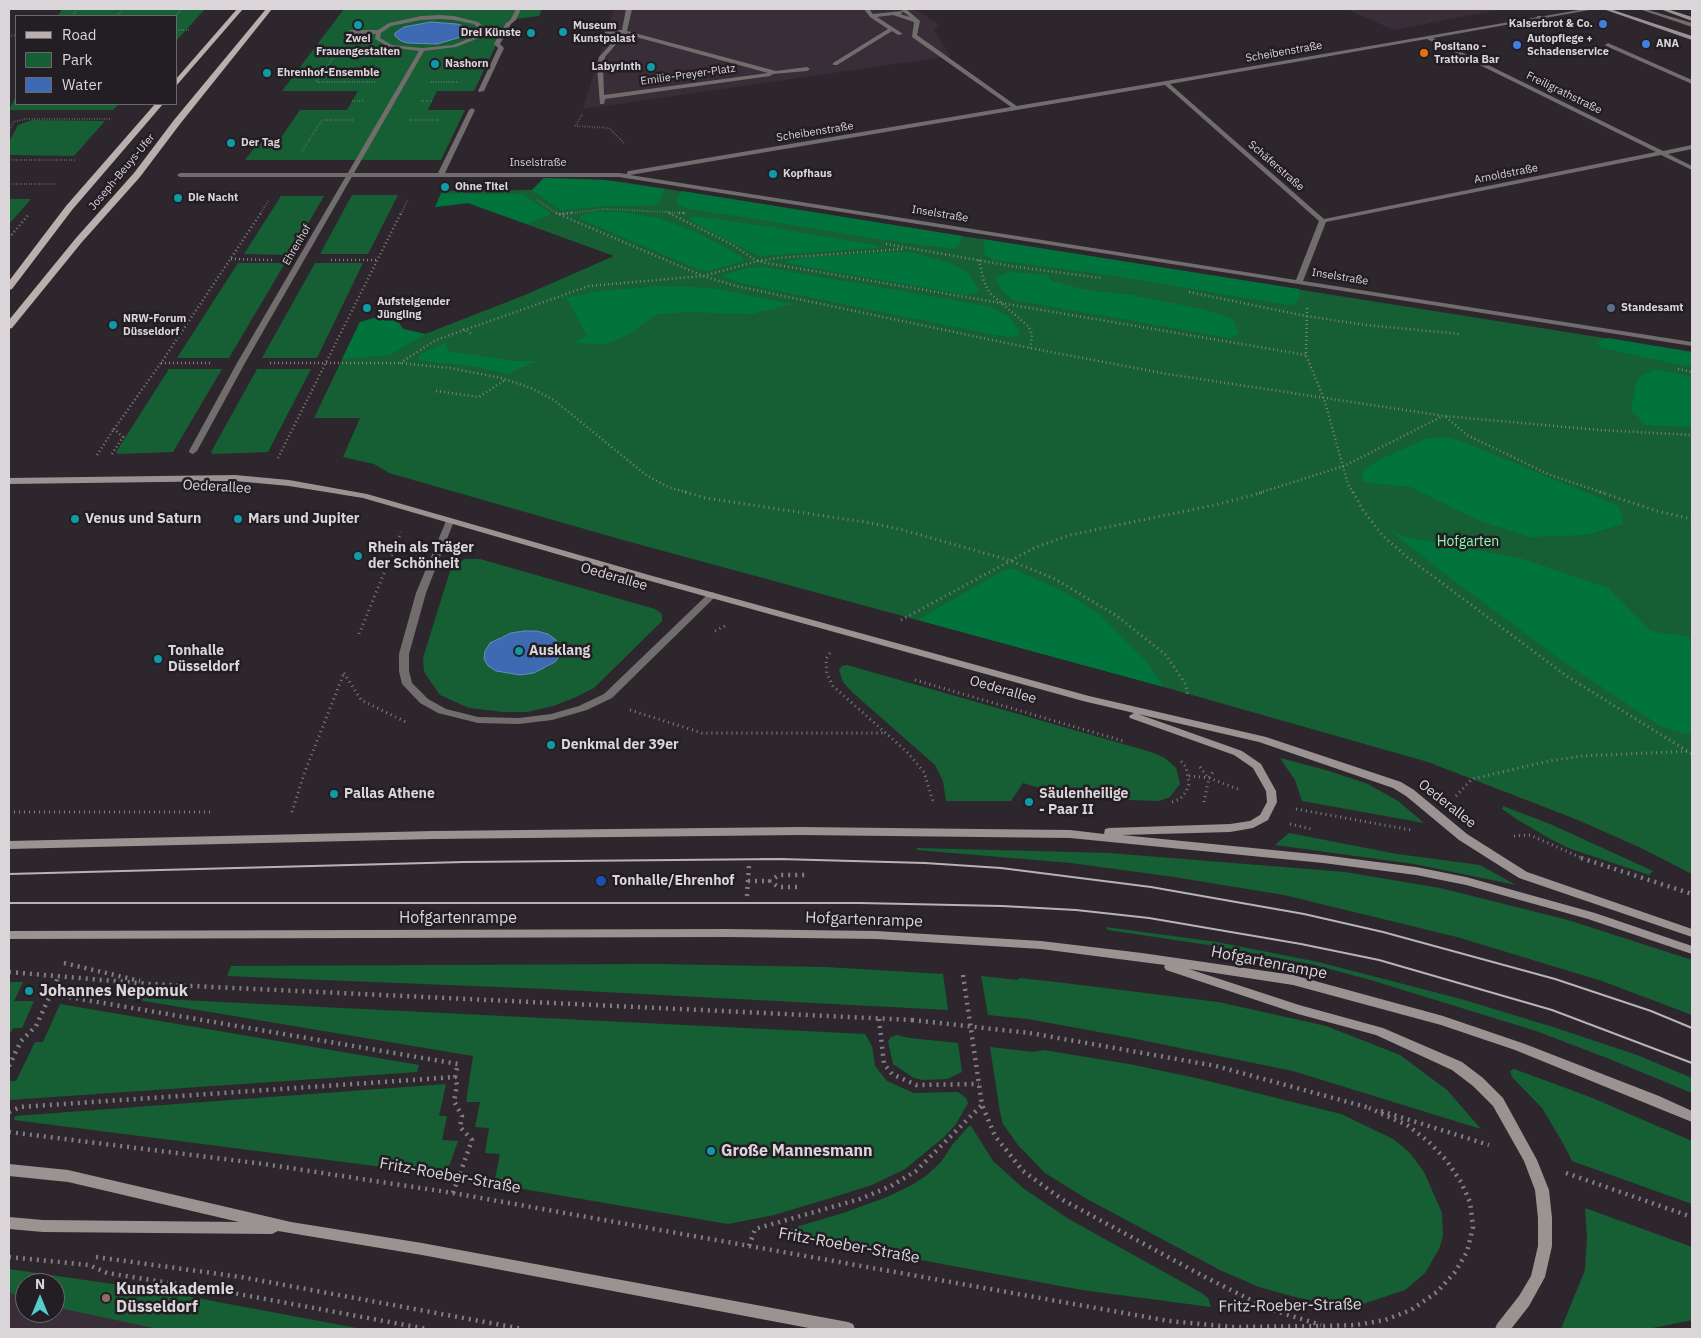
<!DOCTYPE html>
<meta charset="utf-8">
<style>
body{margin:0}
#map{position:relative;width:1701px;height:1338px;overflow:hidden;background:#2d272d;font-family:"IBM Plex Sans",sans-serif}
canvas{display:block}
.frame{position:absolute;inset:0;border:10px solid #d9d5d9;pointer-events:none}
.legend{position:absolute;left:15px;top:15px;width:162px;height:90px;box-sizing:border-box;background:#231e23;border:1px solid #6c676c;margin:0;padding:6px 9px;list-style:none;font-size:15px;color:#d9d5d9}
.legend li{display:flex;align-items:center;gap:10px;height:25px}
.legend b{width:25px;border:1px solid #6c676c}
.north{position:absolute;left:15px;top:1273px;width:50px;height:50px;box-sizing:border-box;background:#231e23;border:1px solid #6c676c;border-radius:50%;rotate:0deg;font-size:14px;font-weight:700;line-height:20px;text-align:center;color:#d9d5d9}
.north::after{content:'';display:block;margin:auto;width:18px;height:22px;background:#53cdcb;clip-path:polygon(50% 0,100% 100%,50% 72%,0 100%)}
</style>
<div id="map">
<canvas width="1701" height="1338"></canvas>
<div class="frame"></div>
<ul class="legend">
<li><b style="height:6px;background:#b9b0ae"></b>Road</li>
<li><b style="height:14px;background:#165f35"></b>Park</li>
<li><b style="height:14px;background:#3e6ab3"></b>Water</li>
</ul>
<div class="north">N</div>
</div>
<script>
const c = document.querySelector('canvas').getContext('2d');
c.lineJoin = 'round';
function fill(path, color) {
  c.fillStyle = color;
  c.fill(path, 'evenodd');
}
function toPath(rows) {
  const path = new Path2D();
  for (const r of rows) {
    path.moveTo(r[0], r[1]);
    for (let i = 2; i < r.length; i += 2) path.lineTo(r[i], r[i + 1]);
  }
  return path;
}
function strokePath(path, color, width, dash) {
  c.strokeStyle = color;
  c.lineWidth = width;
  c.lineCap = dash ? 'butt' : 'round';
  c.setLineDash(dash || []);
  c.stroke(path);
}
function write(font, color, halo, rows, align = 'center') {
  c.font = font + ' "IBM Plex Sans",sans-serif';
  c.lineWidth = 5;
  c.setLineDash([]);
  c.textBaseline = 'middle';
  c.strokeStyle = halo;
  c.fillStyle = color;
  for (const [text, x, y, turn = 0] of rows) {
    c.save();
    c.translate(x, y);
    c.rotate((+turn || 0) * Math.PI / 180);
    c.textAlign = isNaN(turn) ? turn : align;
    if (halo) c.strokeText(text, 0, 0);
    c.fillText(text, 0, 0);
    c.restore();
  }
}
fill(toPath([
 [614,9,915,9,940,25,934,30,950,56,583,109],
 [1346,9,1503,9,1394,30],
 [9,1271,327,1329,9,1329],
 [25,1283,55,1283,55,1313,25,1313]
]), '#392e38');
fill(toPath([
 [62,9,205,9,176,41,176,16,58,16],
 [344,9,542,9,539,16,508,20,474,91,437,91,428,110,465,110,441,160,245,160,259,142,278,142,300,110,347,110,358,91,282,91],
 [16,96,16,104,119,104,113,110,9,110],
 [32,120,105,121,74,156,9,155,9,142,18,125],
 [544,178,604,180,622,182,1692,352,1692,874,1641,848,1578,820,1428,762,1164,687,623,540,389,473,374,464,343,457,360,418,314,418,360,322,381,316,386,303,403,329,425,334,525,295,614,256,468,203,435,207,442,191,532,190],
 [352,195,398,195,368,254,320,254],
 [281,196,324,196,290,255,244,254],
 [9,199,31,199,9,224],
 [238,263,285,263,229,358,177,358],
 [315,263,363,263,317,358,262,358],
 [169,369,222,369,173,452,118,454,116,452],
 [257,369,311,369,268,452,213,454,211,452],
 [465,559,480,559,655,609,662,614,662,621,594,688,574,698,553,706,527,712,503,712,469,708,440,695,424,672,423,658,451,568,456,563],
 [524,631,537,631,548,634,556,640,560,655,555,662,546,668,499,637],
 [847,665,1151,752,1165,758,1176,768,1180,784,1170,797,1159,801,1073,798,1023,783,1011,801,946,801,943,781,935,765,852,692,843,682,839,670,842,666],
 [1280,758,1329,771,1368,784,1398,801,1424,823,1302,801,1295,780],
 [1503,806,1550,824,1653,871,1649,875,1571,849,1552,840,1518,820,1502,809],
 [1289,833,1397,854,1480,865,1516,885,1414,864,1275,845],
 [917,848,1109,853,1345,872,1440,888,1568,920,1692,960,1692,1015,1602,981,1457,937,1284,895,1174,877,1071,863,917,850],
 [1106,927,1217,942,1318,962,1461,999,1553,1027,1637,1055,1692,1078,1692,1093,1607,1058,1536,1031,1374,981,1315,965,1215,946,1108,930],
 [656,964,825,967,943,974,948,1010,547,989,227,976,231,966],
 [981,976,1017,980,1020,978,1056,982,1218,1002,1326,1026,1400,1055,1447,1090,1481,1129,1293,1071,1126,1037,1028,1019,988,1015],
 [9,982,23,982,14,1001,34,1001,22,1028,13,1028,9,1036],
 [120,997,865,1034,872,1046,875,1066,887,1081,914,1093,958,1092,966,1098,968,1103,956,1124,943,1138,905,1169,872,1185,834,1197,774,1215,728,1224,494,1184,500,1154,485,1153,489,1128,475,1127,480,1102,466,1102,473,1056],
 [60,1004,419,1065,417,1072,9,1100,9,1081,16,1081,35,1042,43,1042],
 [897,1035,909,1038,958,1043,962,1072,947,1079,923,1080,914,1078,893,1064,888,1041,891,1037],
 [990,1047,1033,1052,1043,1050,1129,1064,1196,1078,1341,1114,1393,1139,1410,1153,1424,1172,1442,1213,1443,1236,1439,1249,1425,1273,1405,1290,1357,1306,1329,1304,1295,1297,1259,1287,1220,1270,1087,1199,1045,1173,1018,1145,1003,1124,1000,1112],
 [1514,1069,1590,1097,1692,1141,1692,1204,1572,1161,1564,1145,1542,1108,1512,1077,1510,1071],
 [446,1084,439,1116,447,1116,442,1140,458,1141,446,1175,14,1120,15,1116],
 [969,1126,971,1126,993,1161,1023,1188,1067,1218,1200,1292,1208,1298,1211,1307,1082,1290,776,1233,843,1213,887,1197,910,1186,926,1176,941,1162,953,1144],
 [1585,1208,1692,1247,1692,1320,1648,1329,1561,1329,1585,1270,1587,1238],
 [9,1269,154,1290,362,1329,158,1329,55,1307,55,1283,25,1283,25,1299,9,1292]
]), '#165f35');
fill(toPath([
 [544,178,604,180,664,189,660,201,657,204,645,206,608,206,561,210,532,190],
 [682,191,962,236,959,245,953,249,865,237,686,208,677,205,677,200],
 [441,194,523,194,551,214,527,224,468,203,435,207],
 [594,212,623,212,657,218,694,231,741,256,744,261,708,271,698,269,580,219,580,216],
 [693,216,771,227,880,246,877,248,759,256,693,222,690,218],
 [983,239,1299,289,1300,294,1296,304,1288,305,1116,276,995,260,985,255],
 [895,252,911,252,953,264,969,274,978,289,978,293,967,295,786,263,785,261,813,257],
 [763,267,992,307,1010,318,1018,329,1019,335,1014,337,1000,336,740,283,720,276,747,268],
 [1010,272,1048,275,1052,281,1086,290,1131,295,1202,309,1233,319,1238,333,1231,338,1014,300,1002,291,996,277],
 [658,286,712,288,792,304,751,314,689,312,657,314,627,335,605,344,574,343,587,336,567,298,594,292],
 [386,303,403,329,425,334,390,355,342,359,360,322,381,316],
 [1608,338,1692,352,1692,367,1601,348,1597,342],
 [446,343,448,351,513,361,536,361,507,374,474,366,422,361,419,359,420,354],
 [1656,369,1692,377,1692,427,1646,425,1631,410,1637,379],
 [1443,437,1460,441,1619,506,1623,524,1586,535,1530,537,1480,521,1411,487,1363,482,1363,470,1379,460,1426,439],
 [1391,531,1406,537,1523,559,1608,588,1650,631,1689,637,1692,649,1692,732,1688,734,1662,727,1560,659,1448,576],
 [1013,569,1064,592,1099,614,1146,661,1164,687,918,620,1004,570]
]), '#00743c');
const water = toPath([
 [431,22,457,24,463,26,467,31,461,37,437,44,408,43,401,41,395,36,395,33,404,27,431,22],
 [524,631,537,631,548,634,556,640,560,646,560,655,555,662,534,673,520,675,496,671,488,666,484,659,485,651,490,643,511,633,524,631]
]);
fill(water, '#3e6ab3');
strokePath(water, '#6c8abe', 1);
strokePath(toPath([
 [72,16,77,9],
 [116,16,124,9],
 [175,16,182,9],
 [176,30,189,30],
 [9,36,16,35],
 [337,52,316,82,375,82],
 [431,82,458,82],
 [352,101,364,101],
 [421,101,432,101],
 [582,115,575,126,609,128,624,143],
 [410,120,439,120],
 [9,132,13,122,25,119,112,119],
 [302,151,322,120,354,120],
 [9,160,76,160],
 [9,184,55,184],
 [537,200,558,214],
 [666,211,671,214],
 [260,214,269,200],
 [401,214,408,199],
 [560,214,605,209,687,213]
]), '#837e83', 2, [0.5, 2]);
strokePath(toPath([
 [556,213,703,276,736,286,1030,348,1167,374,1444,416,1599,430,1692,435],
 [669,213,733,245,755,260,766,263,1306,355],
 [679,213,687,213],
 [559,214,572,213],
 [9,238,29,214],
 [886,244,1017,267,1102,278],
 [231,259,272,260],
 [331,260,377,260],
 [979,260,984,282,990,293,1029,327,1032,335,1030,348],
 [1189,292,1306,316,1366,325,1460,334],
 [1307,308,1306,355,1324,399,1348,484,1353,493],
 [463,329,472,334],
 [161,363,211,363],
 [270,363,399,363,450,368,501,378,531,388,554,400,646,475,668,487,689,493],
 [400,363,436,340,589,286,703,276,758,261,778,258,904,249],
 [1678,369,1692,372],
 [436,391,479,397,505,380],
 [1446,417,1467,435,1550,475,1604,493],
 [112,454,123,437,114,429,161,363,261,213],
 [97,455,114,429],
 [278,458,401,213],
 [1259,493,1344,466,1443,416]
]), '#837e83', 2.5, [1, 3]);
strokePath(toPath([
 [685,492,705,498,865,522,903,530,1009,560,1055,579,1117,616,1166,655,1186,685,1188,697],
 [1353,492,1363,510,1383,536,1407,557,1568,677,1692,754],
 [1600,492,1660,512,1692,519],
 [901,620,1034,548,1070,535,1219,504,1264,492],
 [715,631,727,625],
 [359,634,401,532],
 [830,653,826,659,827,674,833,686,907,752,924,772,933,801],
 [344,673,361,700,408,723],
 [915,680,1123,741],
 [630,710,702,733,886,733],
 [1200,767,1208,778],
 [1189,776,1209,778,1238,789],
 [1456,796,1472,779,1549,761,1582,756,1692,751],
 [1172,802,1180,799,1186,792,1189,784,1186,767,1181,761],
 [1204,802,1209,778,1214,770],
 [1296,809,1411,830],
 [9,812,210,812],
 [292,812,304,774,344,673],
 [1290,824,1311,829],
 [1514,836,1530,835,1584,859]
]), '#837e83', 3, [1, 4]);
strokePath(toPath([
 [1581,858,1692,894],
 [748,881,770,881],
 [797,887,778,887,770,881,779,875,806,875],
 [747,896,749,865],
 [64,963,140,981],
 [9,972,150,984,912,1020],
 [963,975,982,1105,995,1136,1023,1171,1063,1200,1205,1277,1269,1309,1321,1325],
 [879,1019,884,1064,892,1074,916,1085,979,1084],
 [1030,1033,1216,1066,1370,1108],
 [9,1066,21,1041,36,1026,59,976],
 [1381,1111,1489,1145],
 [9,1112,20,1107,455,1077,458,1064,51,994],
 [9,1132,264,1164,453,1193,1169,1321,1232,1327,1325,1326,1356,1325,1385,1320,1411,1310,1437,1292,1455,1272,1467,1252,1473,1227,1470,1202,1461,1182,1447,1161,1429,1142,1407,1125,1369,1108],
 [1566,1173,1692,1217],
 [453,1193,472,1140,460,1127,462,1116,454,1101,457,1085,455,1077],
 [749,1246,755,1229,860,1199,891,1186,916,1171,982,1105],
 [9,1257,89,1265,107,1273,233,1293,427,1329],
 [96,1257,241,1277,523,1329]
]), '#837e83', 4.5, [2, 5]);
fill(toPath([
 [516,9,521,9,516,20,511,24,500,44,504,48,484,91,479,92,478,91,498,48,494,44,506,23,511,19,516,9],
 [900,9,906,9,920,21,917,35,1018,107,1018,109,1014,109,912,37,914,22,890,14,893,12,910,17,900,9],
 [1537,16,1541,16,1563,25,1558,26,1537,18,1537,16],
 [1608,43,1692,80,1692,84,1606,46,1605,45,1608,43],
 [472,108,475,110,445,173,619,173,622,175,619,177,180,177,177,175,180,173,438,173,469,110,472,108],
 [450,518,454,521,426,593,409,654,409,671,412,683,428,699,446,709,478,717,519,718,551,714,579,706,604,694,709,593,712,592,717,595,612,698,587,710,552,720,519,724,478,723,438,713,420,703,402,684,399,671,399,654,416,593,446,521,450,518]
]), '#716d6c');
fill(toPath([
 [626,9,632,9,627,31,776,71,807,67,810,69,807,71,773,74,770,76,605,99,604,104,600,104,597,66,599,57,620,34,607,34,604,32,607,30,622,30,626,9],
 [625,34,768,73,604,95,603,66,605,57,625,34],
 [864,9,869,9,873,14,903,11,901,14,877,17,903,34,898,35,892,31,837,65,833,65,833,63,888,29,870,17,864,9],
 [440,15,454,16,478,22,483,26,484,30,507,30,510,32,507,34,483,34,479,38,456,47,424,51,245,363,197,451,193,454,190,453,189,451,237,363,419,51,389,47,375,39,376,34,350,34,347,32,350,30,378,30,389,23,421,16,440,15],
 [440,19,454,20,474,24,478,28,479,32,475,36,453,45,422,48,392,45,380,38,381,33,391,26,421,20,440,19]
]), '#716d6c');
fill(toPath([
 [1585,9,1595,9,1433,38,1663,151,1692,145,1692,149,1668,154,1692,166,1692,170,1661,155,1326,222,1303,281,1692,342,1692,346,619,177,616,175,619,173,627,174,627,172,629,171,1166,81,1585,9],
 [1427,39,1656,152,1324,219,1170,84,1427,39],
 [1165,85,1319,221,1296,280,630,175,1165,85],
 [1639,9,1645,9,1692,23,1692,27,1639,9]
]), '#716d6c');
fill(toPath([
 [1603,9,1610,9,1692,36,1692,40,1603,9],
 [1660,9,1667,9,1692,17,1692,21,1660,9],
 [235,475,289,480,367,494,649,575,1089,696,1266,737,1401,782,1414,790,1467,834,1527,872,1692,929,1692,937,1519,878,1459,840,1406,796,1393,788,1259,742,1138,714,1242,751,1261,764,1276,791,1277,802,1268,820,1253,828,1230,832,1122,835,1323,855,1416,867,1466,877,1595,913,1692,946,1692,954,1588,919,1466,885,1416,875,1323,863,1070,838,800,835,434,839,9,849,9,841,434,831,800,827,1070,830,1104,834,1105,829,1109,828,1230,824,1250,821,1260,815,1267,802,1266,791,1253,768,1234,755,1130,718,1129,716,1134,713,1083,701,643,579,363,498,289,486,235,481,9,484,9,478,235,475],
 [728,929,876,931,1041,941,1142,953,1293,975,1443,1016,1525,1044,1659,1096,1692,1111,1692,1122,1515,1050,1441,1025,1293,985,1189,969,1299,1005,1383,1028,1462,1062,1483,1078,1503,1098,1537,1160,1549,1190,1552,1218,1552,1246,1545,1277,1529,1306,1511,1329,1495,1329,1497,1324,1519,1296,1531,1276,1538,1246,1538,1218,1535,1190,1524,1161,1493,1106,1473,1086,1452,1070,1376,1035,1298,1014,1166,970,1164,967,1165,965,1041,949,876,939,728,937,9,939,9,931,728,929],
 [9,1164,68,1170,291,1222,422,1243,848,1322,853,1324,855,1329,814,1329,422,1255,278,1231,272,1234,43,1232,9,1229,9,1217,43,1220,239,1222,68,1182,9,1176,9,1164]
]), '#9a9391');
fill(toPath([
 [237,9,243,9,176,86,176,79,237,9],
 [266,9,272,9,180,124,140,177,82,242,12,328,9,329,9,320,76,238,134,173,174,120,266,9],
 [155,104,163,104,72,210,12,289,9,290,9,281,66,206,155,104]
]), '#b9b0ae');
strokePath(toPath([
 [760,859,786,859]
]), '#b7b3b7', 1);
strokePath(toPath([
 [9,874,464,862,779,859,925,863,1001,868,1151,887,1304,914,1383,932,1555,979,1651,1011,1692,1028],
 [9,903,860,903,1002,906,1076,910,1149,918,1301,944,1379,960,1552,1010,1692,1063]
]), '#b7b3b7', 2);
strokePath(toPath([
 [912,1020,1030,1033]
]), '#837e83', 4.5, [2, 5]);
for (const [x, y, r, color] of [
 [1603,24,5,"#3f7fe0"],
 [358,25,5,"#0f9aa8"],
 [563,32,5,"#0f9aa8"],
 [531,33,5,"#0f9aa8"],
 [1646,44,5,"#3f7fe0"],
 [1517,45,5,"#3f7fe0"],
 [1424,53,5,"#e8710a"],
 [435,64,5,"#0f9aa8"],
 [651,67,5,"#0f9aa8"],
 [267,73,5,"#0f9aa8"],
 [231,143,5,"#0f9aa8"],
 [773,174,5,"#0f9aa8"],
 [445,187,5,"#0f9aa8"],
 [178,198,5,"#0f9aa8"],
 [367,308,5,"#0f9aa8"],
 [1611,308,5,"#5c6f8a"],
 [113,325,5,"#0f9aa8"],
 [75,519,5,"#0f9aa8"],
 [238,519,5,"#0f9aa8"],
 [358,556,5,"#0f9aa8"],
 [519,651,5,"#0f9aa8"],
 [158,659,5,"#0f9aa8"],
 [551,745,5,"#0f9aa8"],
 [334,794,5,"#0f9aa8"],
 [1029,802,5,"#0f9aa8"],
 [601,881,6,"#1a4fb4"],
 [29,991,5,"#0f9aa8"],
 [711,1151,5,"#0f9aa8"],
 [106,1298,5,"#8d6e63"]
]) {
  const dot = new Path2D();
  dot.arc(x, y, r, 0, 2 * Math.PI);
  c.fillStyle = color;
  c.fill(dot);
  strokePath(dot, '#231e23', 2);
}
write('bold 11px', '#d9d5d9', '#231e23', [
 ["Kaiserbrot & Co.",1593,24,"right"],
 ["Museum",573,26],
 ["Kunstpalast",573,39],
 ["Drei Künste",521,33,"right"],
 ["Zwei",358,39,"center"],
 ["Frauengestalten",358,52,"center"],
 ["Autopflege +",1527,39],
 ["Schadenservice",1527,52],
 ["ANA",1656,44],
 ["Positano -",1434,47],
 ["Trattoria Bar",1434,60],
 ["Nashorn",445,64],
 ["Labyrinth",641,67,"right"],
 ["Ehrenhof-Ensemble",277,73],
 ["Der Tag",241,143],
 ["Kopfhaus",783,174],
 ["Ohne Titel",455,187],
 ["Die Nacht",188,198],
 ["Aufsteigender",377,302],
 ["Jüngling",377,315],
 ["Standesamt",1621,308],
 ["NRW-Forum",123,319],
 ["Düsseldorf",123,332]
], 'left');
write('11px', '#d9d5d9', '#231e23', [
 ["Scheibenstraße",1284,52,-10],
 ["Emilie-Preyer-Platz",688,75,-8],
 ["Freiligrathstraße",1564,93,26],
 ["Scheibenstraße",815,132,-9],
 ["Inselstraße",538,163],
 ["Schäferstraße",1276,166,41],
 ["Joseph-Beuys-Ufer",122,172,-50],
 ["Arnoldstraße",1506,174,-11],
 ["Inselstraße",940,214,9],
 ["Ehrenhof",297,245,-60],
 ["Inselstraße",1340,277,9]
]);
write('14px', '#d9d5d9', '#231e23', [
 ["Oederallee",217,487,3],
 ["Oederallee",614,577,16],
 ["Oederallee",1003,690,16],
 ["Oederallee",1447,804,38]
]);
write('bold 14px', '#d9d5d9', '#231e23', [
 ["Venus und Saturn",85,519],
 ["Mars und Jupiter",248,519],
 ["Rhein als Träger",368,548],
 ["der Schönheit",368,564],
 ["Tonhalle",168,651],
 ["Düsseldorf",168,667],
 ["Ausklang",529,651],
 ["Denkmal der 39er",561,745],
 ["Pallas Athene",344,794],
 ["Säulenheilige",1039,794],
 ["- Paar II",1039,810],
 ["Tonhalle/Ehrenhof",612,881]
], 'left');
write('14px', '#85fdae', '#231e23', [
 ["Hofgarten",1468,542]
]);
write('16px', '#d9d5d9', '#231e23', [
 ["Hofgartenrampe",458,918],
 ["Hofgartenrampe",864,920,2],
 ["Hofgartenrampe",1269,963,11],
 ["Fritz-Roeber-Straße",450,1176,10],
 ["Fritz-Roeber-Straße",849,1246,10],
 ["Fritz-Roeber-Straße",1290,1306,-1]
]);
write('bold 16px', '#d9d5d9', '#231e23', [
 ["Johannes Nepomuk",39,991],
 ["Große Mannesmann",721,1151],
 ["Kunstakademie",116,1289],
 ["Düsseldorf",116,1307]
], 'left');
</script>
